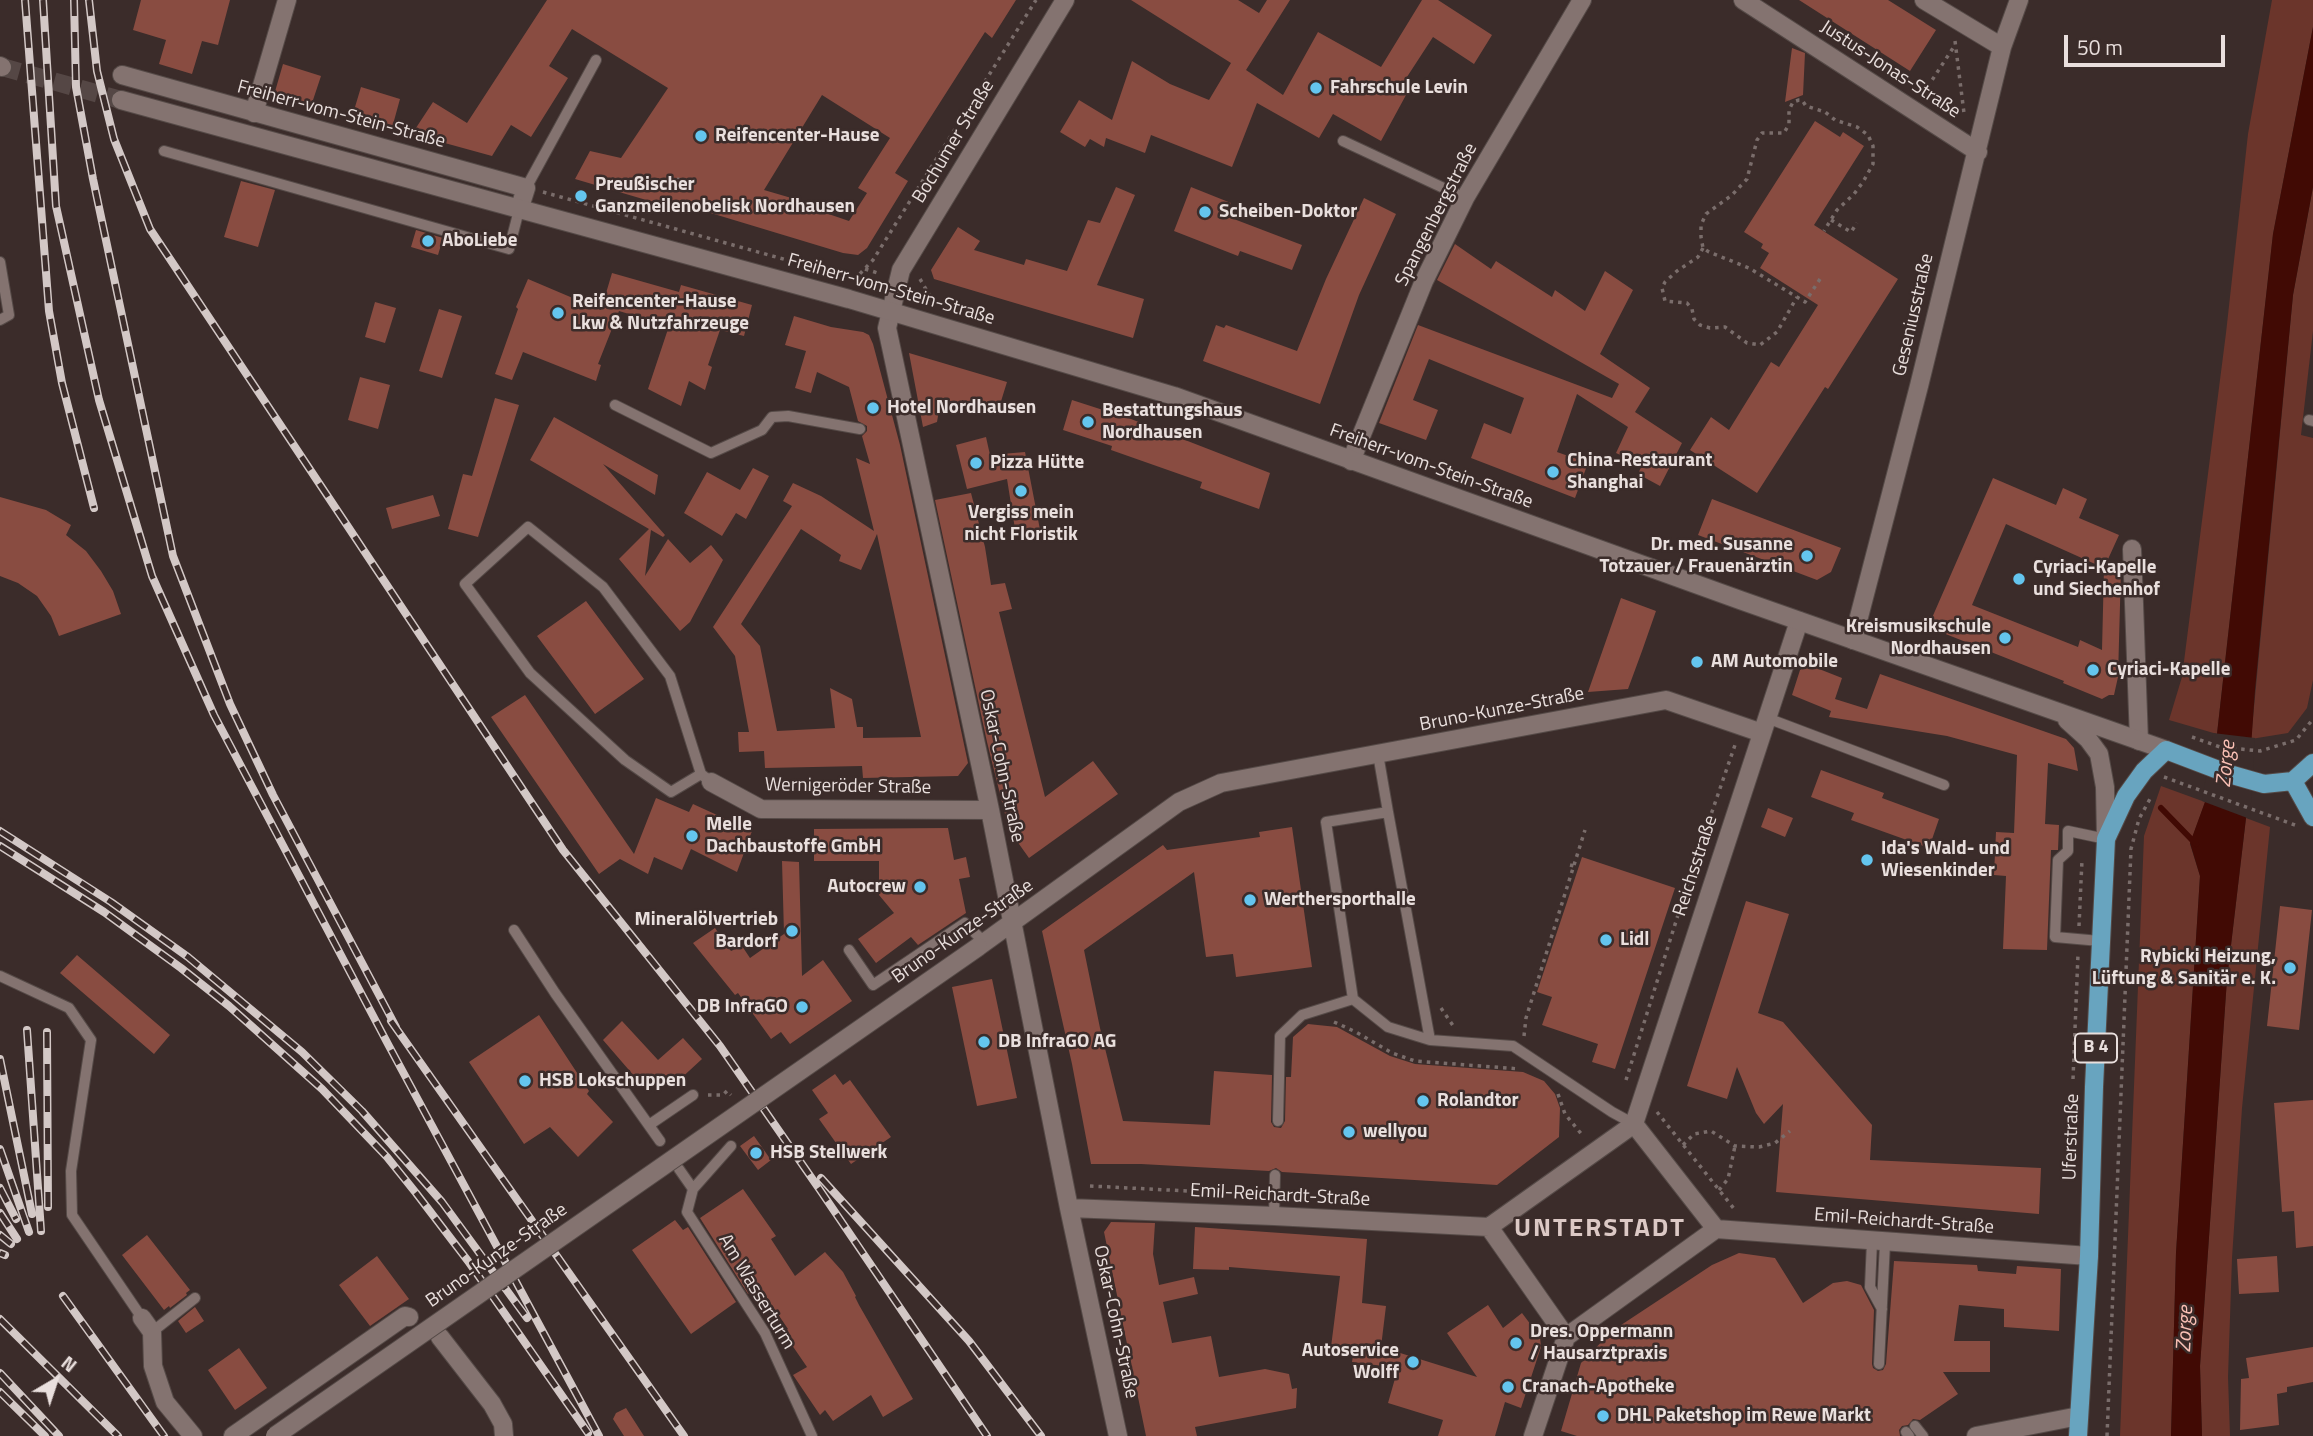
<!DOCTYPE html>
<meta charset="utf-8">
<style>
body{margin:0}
#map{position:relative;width:2313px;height:1436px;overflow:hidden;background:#3b2c2a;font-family:"Titillium Web",sans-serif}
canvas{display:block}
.north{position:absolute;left:21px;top:1345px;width:70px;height:70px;-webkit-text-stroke:5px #3b2c2a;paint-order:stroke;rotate:39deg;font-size:19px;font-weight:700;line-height:28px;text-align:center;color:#e9dfdd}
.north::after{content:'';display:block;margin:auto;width:24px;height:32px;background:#e9dfdd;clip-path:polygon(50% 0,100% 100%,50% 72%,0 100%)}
.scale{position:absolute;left:2064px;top:35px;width:161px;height:32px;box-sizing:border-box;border:4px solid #e9dfdd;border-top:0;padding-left:9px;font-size:21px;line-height:24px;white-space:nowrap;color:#e9dfdd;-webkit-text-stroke:5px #3b2c2a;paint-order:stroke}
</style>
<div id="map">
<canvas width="2313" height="1436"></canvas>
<div class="north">N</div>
<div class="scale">50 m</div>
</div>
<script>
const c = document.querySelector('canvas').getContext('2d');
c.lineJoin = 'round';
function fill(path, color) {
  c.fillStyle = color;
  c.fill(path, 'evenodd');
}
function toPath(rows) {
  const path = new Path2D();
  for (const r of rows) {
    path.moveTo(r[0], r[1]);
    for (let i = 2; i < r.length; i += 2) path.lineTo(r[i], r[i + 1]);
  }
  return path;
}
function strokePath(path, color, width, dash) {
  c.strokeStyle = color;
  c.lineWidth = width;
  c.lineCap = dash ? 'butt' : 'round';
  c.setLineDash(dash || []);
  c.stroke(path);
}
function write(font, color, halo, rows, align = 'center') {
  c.font = font + ' "Titillium Web",sans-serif';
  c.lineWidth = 5;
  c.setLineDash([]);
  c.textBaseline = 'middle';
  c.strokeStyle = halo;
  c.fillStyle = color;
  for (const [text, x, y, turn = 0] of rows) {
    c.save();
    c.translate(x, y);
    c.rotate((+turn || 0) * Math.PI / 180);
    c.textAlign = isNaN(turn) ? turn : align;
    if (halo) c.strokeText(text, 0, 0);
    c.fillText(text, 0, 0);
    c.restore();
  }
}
fill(toPath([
 [2272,0,2313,0,2313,27,2273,234,2217,734,2169,720,2182,677,2226,333,2248,134],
 [2313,187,2313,331,2301,435,2313,438,2313,680,2307,708,2288,733,2251,739,2293,295],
 [2161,786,2205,802,2190,844,2200,876,2176,1253,2171,1436,2120,1436,2144,836],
 [2246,818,2270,827,2242,1108,2232,1258,2228,1377,2230,1436,2202,1436,2200,1366,2227,979]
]), '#6b352b');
fill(toPath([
 [2313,27,2313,187,2293,295,2255,690,2246,818,2227,979,2200,1366,2202,1436,2171,1436,2176,1253,2200,876,2190,843,2205,802,2217,734,2273,234]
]), '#410a04');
fill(toPath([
 [2213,733,2255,738,2250,819,2202,801]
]), '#3b2c2a');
strokePath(toPath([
 [2161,808,2196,844]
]), '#410a04', 6);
fill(toPath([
 [141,0,230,0,218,45,202,41,192,74,159,64,166,40,133,30],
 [547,0,1016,0,992,38,985,32,895,173,908,181,867,248,858,255,843,253,671,201,670,207,575,179,590,151,621,158,668,88,572,29,549,66,568,78,531,137,511,125,492,156,412,134,433,102,467,123],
 [822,95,890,138,858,188,867,193,849,221,811,208,812,204,764,190],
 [1131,0,1238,0,1259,13,1267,0,1290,0,1246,70,1283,95,1318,32,1381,67,1422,0,1438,0,1492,35,1474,64,1433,37,1405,80,1412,84,1381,141,1333,114,1319,138,1257,103,1232,167,1151,135,1145,153,1106,138,1104,147,1090,139,1085,147,1060,132,1079,100,1112,120,1132,61,1170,84,1209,100,1231,63],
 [1799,0,1888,0,1936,30,1910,71],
 [1792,48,1805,53,1803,95,1785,102],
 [283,64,321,76,311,106,274,95],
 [361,87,400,99,392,128,352,117],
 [1815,121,1840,137,1843,132,1864,146,1814,225,1898,279,1828,389,1825,387,1757,493,1690,450,1711,417,1729,430,1771,362,1779,367,1818,305,1760,268,1769,253,1761,248,1763,244,1744,232],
 [241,181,275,190,258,247,224,237],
 [1116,187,1135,195,1097,285,1144,299,1133,338,934,279,931,270,958,227,980,241,974,250,1024,265,1026,259,1067,271,1088,220,1100,223],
 [1191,187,1231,203,1226,216,1302,245,1292,270,1240,251,1238,256,1174,231],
 [1364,198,1396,214,1359,295,1320,404,1203,361,1216,325,1224,328,1226,325,1297,351,1326,279],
 [416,230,443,238,438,255,411,247],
 [1455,244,1491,269,1496,261,1552,297,1555,290,1585,311,1605,271,1633,290,1600,354,1650,388,1635,412,1682,443,1660,486,1638,474,1642,465,1616,453,1628,427,1577,394,1557,452,1588,463,1575,498,1471,458,1484,423,1511,434,1524,398,1429,359,1413,400,1438,410,1426,440,1379,423,1418,325,1612,398,1619,384,1437,280],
 [612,273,679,292,681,285,752,305,744,336,720,330,708,365,712,367,705,390,689,381,681,406,648,389,669,326,619,311,598,364,601,365,596,381,523,352,512,380,495,374,518,309,516,307,528,279,601,310],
 [375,302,396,308,385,343,365,337],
 [439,309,462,316,442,378,419,371],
 [794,316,831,327,863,332,869,335,873,344,900,445,968,763,958,776,863,778,862,766,765,768,764,751,739,752,738,732,749,732,735,656,713,627,792,506,783,501,793,483,821,496,874,531,856,458,870,464,862,436,867,431,867,426,858,421,849,387,817,372,811,393,795,388,806,351,785,345],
 [801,529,841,555,839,561,861,570,877,534,921,737,863,738,863,727,857,727,852,699,830,688,835,728,777,731,760,646,741,624],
 [909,353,1007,382,998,411,962,400,961,405,941,398,937,422,923,427],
 [360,377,390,385,378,429,348,420],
 [495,398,519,405,478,537,448,529,463,474,472,476],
 [1072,400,1131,419,1270,473,1259,509,1200,488,1202,482,1111,450,1112,446,1063,430],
 [554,417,658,475,655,495,603,464,665,535,663,537,651,530,645,576,668,539,690,563,711,545,723,560,690,622,680,631,619,559,649,529,530,460],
 [986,437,990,455,1025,452,1042,540,1015,529,1007,479,967,489,956,445],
 [753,468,769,476,746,519,736,513,722,536,684,513,707,472,740,490],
 [1993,478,2056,505,2063,488,2087,499,2079,518,2119,535,2104,568,2121,569,2118,677,2114,695,2109,695,2102,699,2063,683,2064,681,1928,627],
 [2006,524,2104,568,2102,650,2080,640,2078,647,1972,605],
 [971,493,985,547,991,585,1005,583,1012,609,999,612,1045,797,1093,761,1118,794,1029,858,1009,830,987,742,935,500],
 [433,495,440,516,392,529,386,508],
 [0,497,46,510,71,525,66,535,86,551,101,571,113,591,121,614,59,636,51,616,37,596,18,583,0,576],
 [1712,499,1841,548,1831,572,1817,580,1698,535],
 [1621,598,1656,611,1642,651,1628,689,1588,692],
 [586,601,644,679,595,714,537,636],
 [1809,665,1842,678,1835,699,1867,709,1880,674,2066,739,2074,748,2078,771,2048,763,2045,824,2059,825,2058,850,2051,850,2047,950,2003,949,2006,876,1994,875,1996,832,2014,833,2017,755,1947,736,1829,717,1831,711,1792,695,1800,670],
 [525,695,634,854,656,798,689,812,693,804,752,831,737,872,691,849,682,870,654,857,648,874,620,859,599,874,491,717],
 [1821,770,1884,793,1882,798,1939,819,1929,848,1851,820,1854,813,1811,797],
 [1768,808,1793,818,1785,837,1761,827],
 [1292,827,1312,967,1236,977,1233,954,1206,957,1194,872,1084,950,1100,1028,1123,1121,1210,1125,1214,1071,1272,1075,1271,1122,1274,1127,1281,1128,1285,1121,1286,1077,1291,1077,1293,1037,1308,1024,1337,1027,1390,1056,1415,1064,1523,1072,1544,1081,1555,1094,1560,1108,1559,1137,1497,1185,1282,1172,1276,1168,1269,1171,1141,1164,1091,1164,1072,1064,1042,931,1163,845,1167,850,1260,837,1259,832],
 [948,828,954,860,966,857,970,877,959,879,966,913,918,945,911,937,876,963,858,939,894,913,879,895,879,861,814,861,814,829],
 [1582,857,1675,888,1615,1069,1592,1062,1598,1044,1542,1025,1552,997,1537,992],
 [782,861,799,862,802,976,823,960,852,1001,790,1044,781,1032,771,1039,738,993,735,995,693,943,715,928,731,951,742,946,750,958,784,934],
 [1746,901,1789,914,1758,1013,1783,1022,1872,1125,1870,1160,2041,1168,2039,1214,1776,1192,1783,1104,1764,1124,1756,1113,1737,1067,1727,1099,1687,1086],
 [2280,906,2312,910,2299,1030,2267,1026],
 [77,955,170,1035,154,1054,60,973],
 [992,979,1017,1098,977,1106,952,987],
 [539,1015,589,1091,587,1094,613,1122,578,1157,550,1127,524,1144,469,1062],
 [622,1021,658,1060,683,1038,702,1059,677,1082,671,1076,662,1083,641,1084,603,1040],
 [835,1074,843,1085,850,1080,891,1137,851,1164,819,1119,828,1113,812,1090],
 [2313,1100,2313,1246,2296,1248,2294,1211,2282,1212,2274,1103],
 [754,1136,771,1160,758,1170,740,1146],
 [743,1189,776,1236,771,1239,795,1276,825,1252,843,1272,856,1296,855,1297,859,1305,913,1399,883,1417,871,1395,833,1421,825,1410,820,1415,793,1375,807,1367,783,1332,788,1329,763,1292,759,1295,755,1289,748,1294,700,1218],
 [675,1220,683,1230,688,1227,736,1302,691,1334,632,1250],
 [1111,1222,1155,1223,1153,1254,1159,1285,1194,1277,1198,1294,1163,1302,1172,1343,1211,1336,1219,1377,1265,1369,1289,1374,1292,1389,1297,1388,1296,1408,1195,1427,1197,1436,1146,1436,1104,1232],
 [1195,1227,1367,1239,1362,1303,1386,1306,1381,1347,1477,1377,1447,1333,1488,1305,1503,1328,1522,1313,1540,1337,1541,1347,1521,1408,1505,1402,1495,1436,1438,1436,1443,1420,1388,1403,1398,1368,1352,1362,1354,1349,1331,1347,1340,1276,1229,1267,1229,1270,1193,1269],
 [147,1235,190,1290,186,1293,187,1295,170,1308,169,1306,164,1310,122,1255],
 [1739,1253,1775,1258,1803,1303,1833,1283,1847,1281,1861,1285,1874,1310,1872,1364,1873,1368,1878,1371,1883,1370,1886,1364,1894,1261,1977,1265,1978,1271,2016,1274,2017,1266,2061,1269,2059,1331,2004,1327,2004,1309,1959,1305,1954,1341,1990,1341,1990,1372,1943,1372,1958,1394,1920,1420,1913,1419,1908,1425,1902,1426,1899,1430,1900,1436,1577,1436,1561,1431,1581,1363,1612,1331,1712,1265],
 [377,1256,409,1299,370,1326,339,1285],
 [2277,1256,2279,1292,2239,1294,2237,1259],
 [195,1307,204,1321,186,1333,178,1321],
 [2313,1347,2313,1382,2287,1387,2287,1392,2277,1394,2279,1425,2240,1430,2241,1379,2249,1378,2246,1358],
 [239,1348,267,1388,235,1410,208,1370],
 [626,1408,644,1436,624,1436,613,1419,616,1413]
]), '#894c41');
strokePath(toPath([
 [2,67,121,100]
]), '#554745', 18, [18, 9]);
const lane = toPath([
 [1343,141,1465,198],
 [164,151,509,249,519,210],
 [526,188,596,60],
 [0,262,9,315,0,320],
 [615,405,711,453,762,430,772,417,788,416,860,429],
 [2309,420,2313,421],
 [1767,718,1944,785],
 [1378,754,1388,812,1326,822,1353,999,1388,1027,1430,1040,1513,1046,1612,1112,1634,1124],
 [701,774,671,792,625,760,530,673,465,584,528,527,603,587,670,676,701,774,711,782],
 [1388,812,1430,1040],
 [514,930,555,993,660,1141],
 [2100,941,2055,937,2058,860,2068,851,2068,831,2106,839],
 [849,950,873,985,965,923,985,943],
 [0,976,69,1008,91,1040,71,1171,72,1215,142,1318],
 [1278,1121,1280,1036,1302,1015,1353,999],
 [649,1125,693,1095],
 [679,1169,693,1189,687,1212,765,1333,812,1436],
 [693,1189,731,1146],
 [1274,1216,1275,1175],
 [1872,1242,1870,1287,1882,1309],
 [152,1332,195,1298],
 [1879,1364,1885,1243],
 [1915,1426,1923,1436],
 [1906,1432,1909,1436]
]);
const street = toPath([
 [1065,0,901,270,887,328,990,810,1069,1208,1118,1436],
 [1743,0,1978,152],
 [1924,0,2002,47],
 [122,75,526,188,519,210],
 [254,113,287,0],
 [1351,461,1424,281,1465,198,1582,0],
 [2132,549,2139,741],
 [1853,640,1919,386,2002,47,2019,0],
 [711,782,761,809,990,810],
 [978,947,1179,802,1221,783,1666,700,1762,733],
 [1634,1124,1799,621],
 [1634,1124,1716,1229],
 [1069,1208,1274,1216,1489,1227],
 [1489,1227,1634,1124],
 [1489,1227,1566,1337],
 [1716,1229,2089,1256],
 [142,1318,152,1332,153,1366,165,1402,193,1436],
 [440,1337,492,1404,503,1424,504,1436],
 [1566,1337,1716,1229],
 [233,1436,405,1316,409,1317],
 [1533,1436,1566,1337],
 [1976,1436,2079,1416]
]);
const secondary = toPath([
 [0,66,2,67],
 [121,100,849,299,1174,396,1740,600,2166,750],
 [2067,720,2088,739,2099,754,2105,787,2106,839]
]);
const primary = toPath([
 [2293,781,2313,817],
 [2078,1436,2089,1256,2094,1087,2106,839,2126,796,2144,771,2166,750,2229,774,2264,784,2293,781,2313,763]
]);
strokePath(lane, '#554a47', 12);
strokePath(street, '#554a47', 20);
strokePath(secondary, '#554a47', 20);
strokePath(primary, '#554a47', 20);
strokePath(toPath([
 [1955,41,1964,113],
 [1923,94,1955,45],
 [677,179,692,183],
 [543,192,819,269],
 [1831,220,1851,232,1857,223],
 [1703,248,1698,257,1677,271,1665,282,1662,288,1665,301,1687,303,1692,309,1694,319,1700,325,1710,328,1725,327,1747,343,1760,345,1777,332,1797,297],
 [865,269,881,274],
 [920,279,933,301,978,315],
 [1820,279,1805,302,1749,268,1709,252,1703,248,1701,237,1701,225,1706,214,1732,195,1747,179,1757,140,1762,133,1784,133,1789,124,1789,110,1793,102,1799,100,1802,100,1806,106,1825,112,1835,120,1857,127,1868,135,1873,146,1873,164,1863,182,1854,194,1837,210,1824,231],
 [854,280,873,260,1036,0],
 [2192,737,2220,747,2260,751,2296,740,2313,719],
 [2164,777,2295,825],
 [1570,865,1578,867],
 [2079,926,2082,860],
 [1441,1008,1454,1027],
 [1334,1022,1356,1032,1392,1053,1415,1061,1520,1069],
 [1524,1036,1526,1018,1585,830],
 [2073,1079,2078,954],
 [1626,1080,1695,861,1735,745],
 [1558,1094,1565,1114,1583,1136],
 [708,1095,723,1095,727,1091,731,1095],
 [1657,1112,1735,1210],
 [1683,1145,1694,1134,1711,1131,1735,1146,1759,1147,1775,1143,1790,1131],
 [1090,1186,1207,1192],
 [1719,1190,1728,1179,1735,1146],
 [2107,1436,2131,849,2139,819,2151,797]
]), '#7a6d6b', 3.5, [3.5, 5]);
strokePath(lane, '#847370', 10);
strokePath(street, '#847370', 18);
strokePath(secondary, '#847370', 18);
strokePath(primary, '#68a4bf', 18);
const rail = toPath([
 [25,0,49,311,62,383,94,508],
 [43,0,56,206,99,400,152,576,214,715,389,1046,599,1436],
 [74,0,76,87,93,179,173,556,230,704,273,795,396,1027],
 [89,0,97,71,114,139,150,229,563,850,720,1046,820,1190,987,1436],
 [0,831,111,902,188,957,302,1052,362,1111,442,1202,527,1318],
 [0,846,104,912,181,968,229,1006,322,1089,387,1157,416,1193,468,1261,588,1433],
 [391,1021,684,1436],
 [27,1030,41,1231],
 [47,1032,48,1207],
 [0,1059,32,1214],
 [0,1149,29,1232],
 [821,1178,969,1341,1041,1436],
 [0,1188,16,1219],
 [0,1213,17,1239],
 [0,1235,11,1244],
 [0,1253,5,1255],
 [63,1296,164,1436],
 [0,1319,118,1436],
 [0,1373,59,1436],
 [0,1392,45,1436]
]);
strokePath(rail, '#d3c8c6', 8);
strokePath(rail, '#3b2c2a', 5, [16]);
const streetBridge = toPath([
 [275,1436,978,947]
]);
strokePath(streetBridge, '#554a47', 20, []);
strokePath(streetBridge, '#847370', 18);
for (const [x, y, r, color] of [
 [1316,88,7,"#64c5ee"],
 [701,136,7,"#64c5ee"],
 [581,196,7,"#64c5ee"],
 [1205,212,7,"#64c5ee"],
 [428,241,7,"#64c5ee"],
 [558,313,7,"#64c5ee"],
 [873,408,7,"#64c5ee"],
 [1088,422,7,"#64c5ee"],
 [976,463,7,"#64c5ee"],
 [1553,472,7,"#64c5ee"],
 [1021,491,7,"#64c5ee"],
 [1807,556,7,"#64c5ee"],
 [2019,579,7,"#64c5ee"],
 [2005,638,7,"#64c5ee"],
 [1697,662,7,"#64c5ee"],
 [2093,670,7,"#64c5ee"],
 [692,836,7,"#64c5ee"],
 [1867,860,7,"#64c5ee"],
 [920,887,7,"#64c5ee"],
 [1250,900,7,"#64c5ee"],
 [792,931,7,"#64c5ee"],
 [1606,940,7,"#64c5ee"],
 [2290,968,7,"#64c5ee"],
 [802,1007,7,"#64c5ee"],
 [984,1042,7,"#64c5ee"],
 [525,1081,7,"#64c5ee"],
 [1423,1101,7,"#64c5ee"],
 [1349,1132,7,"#64c5ee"],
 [756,1153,7,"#64c5ee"],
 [1516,1343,7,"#64c5ee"],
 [1413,1362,7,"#64c5ee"],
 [1508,1387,7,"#64c5ee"],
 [1603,1416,7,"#64c5ee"]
]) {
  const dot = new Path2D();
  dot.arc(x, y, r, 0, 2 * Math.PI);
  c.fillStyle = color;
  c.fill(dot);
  strokePath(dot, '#3b2c2a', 2.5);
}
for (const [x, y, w] of [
 [2096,1048,42]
]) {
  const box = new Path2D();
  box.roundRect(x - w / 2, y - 14.5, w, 29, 5);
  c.fillStyle = '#3b2c2a';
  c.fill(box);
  strokePath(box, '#e9dfdd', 2);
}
write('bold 18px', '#e9dfdd', null, [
 ["B 4",2096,1048]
]);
write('19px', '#e9dfdd', '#3b2c2a', [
 ["Justus-Jonas-Straße",1890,70,33],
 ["Freiherr-vom-Stein-Straße",341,115,15],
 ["Bochumer Straße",954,142,-59],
 ["Spangenbergstraße",1437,215,-63],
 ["Freiherr-vom-Stein-Straße",891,290,16],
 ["Geseniusstraße",1914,315,-77],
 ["Freiherr-vom-Stein-Straße",1431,467,20],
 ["Bruno-Kunze-Straße",1502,710,-11],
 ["Oskar-Cohn-Straße",1001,766,78],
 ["Wernigeröder Straße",848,787,1],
 ["Reichsstraße",1696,866,-72],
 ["Bruno-Kunze-Straße",963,932,-35],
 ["Uferstraße",2072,1137,-88],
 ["Emil-Reichardt-Straße",1280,1196,3],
 ["Emil-Reichardt-Straße",1904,1222,4],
 ["Bruno-Kunze-Straße",497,1256,-35],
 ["Am Wasserturm",756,1292,59],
 ["Oskar-Cohn-Straße",1115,1322,78]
]);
write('bold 19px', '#e9dfdd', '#3b2c2a', [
 ["Fahrschule Levin",1330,88],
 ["Reifencenter-Hause",715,136],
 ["Preußischer",595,185],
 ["Ganzmeilenobelisk Nordhausen",595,207],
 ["Scheiben-Doktor",1219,212],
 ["AboLiebe",442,241],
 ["Reifencenter-Hause",572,302],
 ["Lkw & Nutzfahrzeuge",572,324],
 ["Hotel Nordhausen",887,408],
 ["Bestattungshaus",1102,411],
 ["Nordhausen",1102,433],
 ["China-Restaurant",1567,461],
 ["Shanghai",1567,483],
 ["Pizza Hütte",990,463],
 ["Vergiss mein",1021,513,"center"],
 ["nicht Floristik",1021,535,"center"],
 ["Dr. med. Susanne",1793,545,"right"],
 ["Totzauer / Frauenärztin",1793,567,"right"],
 ["Cyriaci-Kapelle",2033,568],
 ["und Siechenhof",2033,590],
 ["Kreismusikschule",1991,627,"right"],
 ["Nordhausen",1991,649,"right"],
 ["AM Automobile",1711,662],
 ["Cyriaci-Kapelle",2107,670],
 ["Melle",706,825],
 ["Dachbaustoffe GmbH",706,847],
 ["Ida's Wald- und",1881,849],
 ["Wiesenkinder",1881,871],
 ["Autocrew",906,887,"right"],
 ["Werthersporthalle",1264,900],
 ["Mineralölvertrieb",778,920,"right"],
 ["Bardorf",778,942,"right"],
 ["Lidl",1620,940],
 ["Rybicki Heizung,",2276,957,"right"],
 ["Lüftung & Sanitär e. K.",2276,979,"right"],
 ["DB InfraGO",788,1007,"right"],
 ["DB InfraGO AG",998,1042],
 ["HSB Lokschuppen",539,1081],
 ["Rolandtor",1437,1101],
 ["wellyou",1363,1132],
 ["HSB Stellwerk",770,1153],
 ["Dres. Oppermann",1530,1332],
 ["/ Hausarztpraxis",1530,1354],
 ["Autoservice",1399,1351,"right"],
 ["Wolff",1399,1373,"right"],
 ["Cranach-Apotheke",1522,1387],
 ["DHL Paketshop im Rewe Markt",1617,1416]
], 'left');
write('italic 21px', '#fac0b5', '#3b2c2a', [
 ["Zorge",2227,764,-84],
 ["Zorge",2186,1329,-87]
]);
c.letterSpacing = '2px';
write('bold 26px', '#dcc9c5', '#3b2c2a', [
 ["UNTERSTADT",1600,1230]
]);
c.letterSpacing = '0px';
</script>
